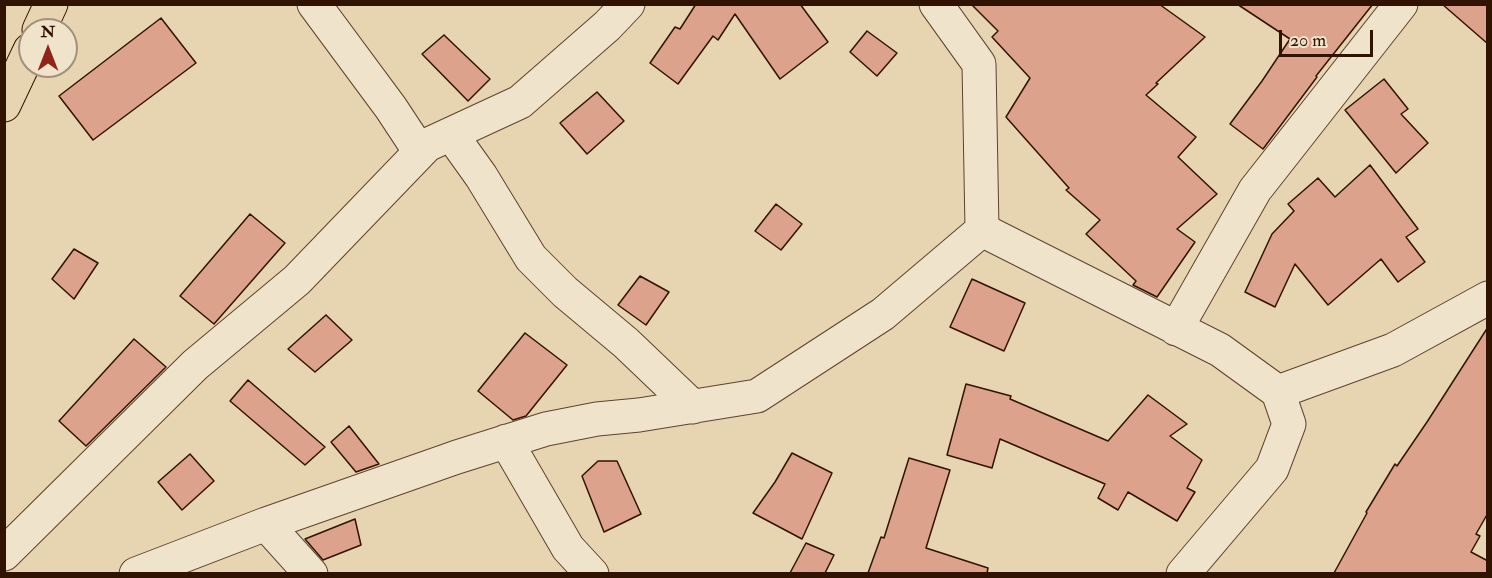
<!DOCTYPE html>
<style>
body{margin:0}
#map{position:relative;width:1492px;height:578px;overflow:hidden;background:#e7d4b1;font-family:"IM FELL Double Pica",serif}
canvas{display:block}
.frame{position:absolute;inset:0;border:6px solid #311302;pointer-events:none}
.north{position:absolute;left:18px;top:18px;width:60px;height:60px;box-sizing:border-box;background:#efe3cc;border:2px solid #a3907b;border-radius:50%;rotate:0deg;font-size:16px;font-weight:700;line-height:24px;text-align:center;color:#311302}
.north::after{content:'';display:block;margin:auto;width:21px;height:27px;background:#8f2418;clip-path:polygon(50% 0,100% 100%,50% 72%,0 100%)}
.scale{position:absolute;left:1279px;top:30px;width:94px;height:27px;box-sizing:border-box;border:3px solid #311302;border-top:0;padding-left:8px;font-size:18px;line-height:21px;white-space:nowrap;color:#311302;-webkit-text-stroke:4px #efe3cc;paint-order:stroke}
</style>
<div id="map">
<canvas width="1492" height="578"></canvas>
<div class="frame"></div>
<div class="north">N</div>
<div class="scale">20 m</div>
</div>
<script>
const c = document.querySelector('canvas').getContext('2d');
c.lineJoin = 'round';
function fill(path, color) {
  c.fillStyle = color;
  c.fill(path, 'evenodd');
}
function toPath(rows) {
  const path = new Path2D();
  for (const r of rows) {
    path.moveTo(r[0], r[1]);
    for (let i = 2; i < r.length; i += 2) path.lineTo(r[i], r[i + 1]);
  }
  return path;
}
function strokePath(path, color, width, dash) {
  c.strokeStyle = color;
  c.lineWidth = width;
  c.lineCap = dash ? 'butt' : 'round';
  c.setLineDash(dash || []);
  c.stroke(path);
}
const building = toPath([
 [696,4,800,4,828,42,780,79,735,14,718,40,713,36,678,84,650,63,675,27,680,29,696,4],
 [971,4,1159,4,1205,37,1156,83,1158,84,1146,95,1196,137,1178,157,1217,194,1177,229,1195,242,1157,297,1133,285,1136,281,1086,234,1100,220,1066,190,1069,188,1006,117,1030,78,992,37,998,31,971,4],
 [1237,4,1373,4,1316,76,1317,77,1263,149,1230,124,1262,81,1290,39,1237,4],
 [1442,4,1488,4,1488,44,1442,4],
 [161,18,196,63,93,140,59,96,161,18],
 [867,31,897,53,877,76,850,52,867,31],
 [444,35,490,79,468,101,422,54,444,35],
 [1384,79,1408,109,1401,114,1428,143,1396,173,1345,110,1384,79],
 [597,92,624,121,587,154,560,123,597,92],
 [1370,165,1418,229,1406,237,1425,262,1398,282,1381,259,1328,305,1295,264,1275,307,1245,292,1272,234,1294,211,1288,204,1318,178,1335,197,1370,165],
 [776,204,802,224,781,250,755,231,776,204],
 [250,214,285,243,214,324,180,296,250,214],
 [74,249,98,263,74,299,52,279,74,249],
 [640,276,669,292,646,325,618,305,640,276],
 [972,279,1025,303,1004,351,950,327,972,279],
 [326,315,352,340,315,372,288,349,326,315],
 [1488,327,1488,513,1476,534,1480,536,1471,552,1488,561,1488,573,1334,573,1367,513,1366,512,1395,464,1397,466,1427,422,1488,327],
 [525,333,567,365,526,416,513,420,478,391,525,333],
 [134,339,166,367,86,446,59,421,134,339],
 [248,380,325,447,305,465,230,401,248,380],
 [966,384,1011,396,1010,399,1108,441,1148,395,1187,424,1170,436,1202,460,1187,488,1195,492,1177,521,1128,492,1118,510,1098,498,1105,484,1000,439,992,468,947,455,966,384],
 [349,426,379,464,356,472,331,442,349,426],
 [792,453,832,473,802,539,753,513,775,482,792,453],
 [190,454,214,481,182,510,158,482,190,454],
 [909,458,950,470,926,548,988,568,987,573,868,573,881,537,884,538,909,458],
 [598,461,617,461,641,514,604,532,582,476,598,461],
 [355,519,361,545,323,560,305,539,355,519],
 [806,543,834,555,825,573,790,573,806,543]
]);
fill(building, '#dda28b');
strokePath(building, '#311302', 1.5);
const minor = toPath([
 [314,4,391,108,420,152],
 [936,4,979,64,982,230],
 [451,134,481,176,531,258,565,292,626,343,693,407],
 [1176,329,1255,190,1401,4],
 [1278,392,1393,350,1488,298],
 [506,441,568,548,592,574],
 [266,524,311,574],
 [4,554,195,365,297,280,427,145,520,102,607,26,628,4],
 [136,574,266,524,457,457,546,429,597,419,639,415,757,396,883,314,982,230,1220,350,1278,392,1289,424,1272,469,1183,574]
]);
const trunk = toPath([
 [39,30,51,4],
 [4,105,30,50]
]);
strokePath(minor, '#5e432e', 35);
strokePath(trunk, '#311302', 35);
strokePath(minor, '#efe3cc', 33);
strokePath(trunk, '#e7d4b1', 33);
</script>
